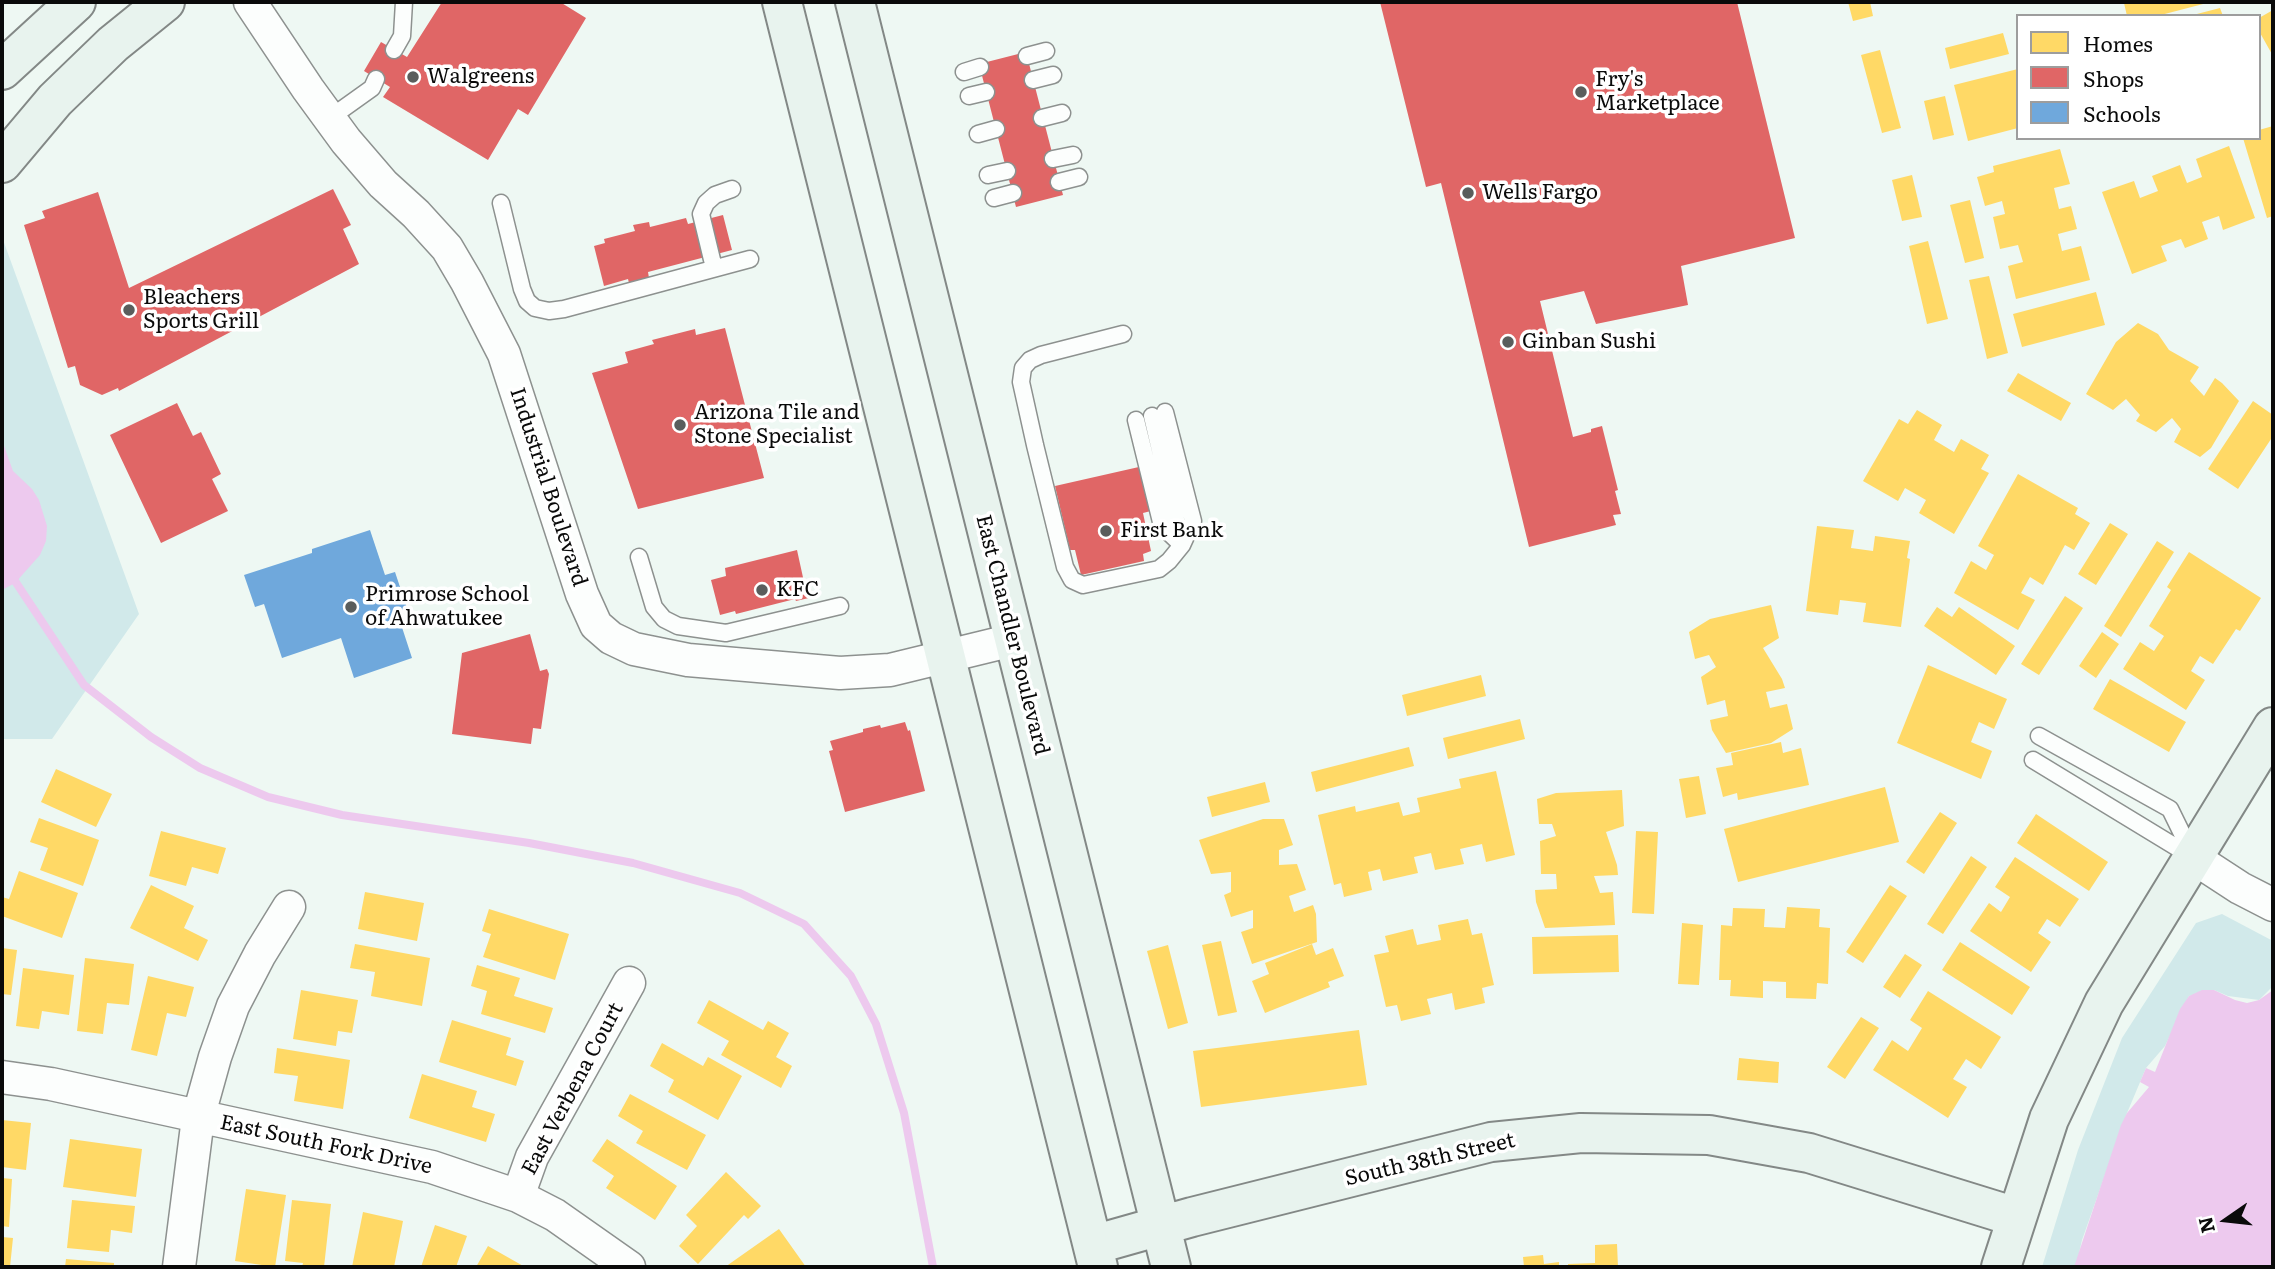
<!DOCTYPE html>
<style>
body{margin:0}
#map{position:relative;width:2275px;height:1269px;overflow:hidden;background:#eef8f3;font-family:Literata,serif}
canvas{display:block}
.frame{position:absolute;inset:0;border:4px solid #0a0a0a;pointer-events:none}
.legend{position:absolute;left:2016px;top:14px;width:245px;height:126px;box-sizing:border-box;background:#fff;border:2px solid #9d9d9d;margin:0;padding:9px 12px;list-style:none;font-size:21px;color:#0a0a0a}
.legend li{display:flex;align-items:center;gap:14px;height:35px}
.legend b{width:35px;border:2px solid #9d9d9d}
.north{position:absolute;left:2191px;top:1185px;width:70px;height:70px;-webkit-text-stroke:5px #fff;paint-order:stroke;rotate:256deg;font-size:19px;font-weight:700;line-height:28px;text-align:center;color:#0a0a0a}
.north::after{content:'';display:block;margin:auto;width:24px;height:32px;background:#0a0a0a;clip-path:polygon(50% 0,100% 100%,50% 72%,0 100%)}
</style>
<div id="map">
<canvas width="2275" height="1269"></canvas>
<div class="frame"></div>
<ul class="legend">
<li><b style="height:19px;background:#ffd966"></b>Homes</li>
<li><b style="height:19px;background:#e06666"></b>Shops</li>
<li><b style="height:19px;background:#6fa8dc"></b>Schools</li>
</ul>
<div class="north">N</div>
</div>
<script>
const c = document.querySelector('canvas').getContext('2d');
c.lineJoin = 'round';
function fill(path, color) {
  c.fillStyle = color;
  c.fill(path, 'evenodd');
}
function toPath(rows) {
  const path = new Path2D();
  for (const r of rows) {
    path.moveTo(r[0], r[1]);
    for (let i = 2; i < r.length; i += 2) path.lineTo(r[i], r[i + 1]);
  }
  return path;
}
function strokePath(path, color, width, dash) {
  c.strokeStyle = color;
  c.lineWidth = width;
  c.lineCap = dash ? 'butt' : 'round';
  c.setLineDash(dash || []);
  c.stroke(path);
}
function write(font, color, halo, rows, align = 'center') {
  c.font = font + ' Literata,serif';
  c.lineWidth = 7;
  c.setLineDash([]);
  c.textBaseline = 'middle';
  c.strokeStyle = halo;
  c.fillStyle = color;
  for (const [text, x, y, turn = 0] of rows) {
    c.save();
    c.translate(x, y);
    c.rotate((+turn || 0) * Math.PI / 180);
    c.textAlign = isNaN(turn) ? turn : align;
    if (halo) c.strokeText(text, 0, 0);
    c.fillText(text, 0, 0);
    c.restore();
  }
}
fill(toPath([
 [2,237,139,614,52,739,2,739],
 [2222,914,2273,941,2273,986,2259,1000,2228,996,2214,990,2189,996,2165,1046,2146,1068,2127,1113,2082,1240,2076,1267,2042,1267,2078,1150,2122,1038,2196,923]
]), '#d1e9ea');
fill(toPath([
 [2,433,3,443,13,471,32,489,39,500,47,526,46,541,40,555,15,583,2,590],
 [2202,990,2214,990,2235,1000,2247,1003,2259,1000,2273,990,2273,1267,2074,1267,2121,1125,2127,1113,2149,1087,2140,1082,2146,1068,2155,1072,2180,1009,2189,996]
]), '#edc9ee');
fill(toPath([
 [1848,2,1870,2,1873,16,1853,21],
 [2127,2,2207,2,2207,3,2157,16,2127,16,2124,3],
 [2220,8,2223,16,2194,16,2193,15],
 [2273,10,2273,56,2259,31,2259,18],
 [2003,33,2009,54,1950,69,1945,48],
 [1880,50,1901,128,1882,133,1861,55],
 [2018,69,2018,128,1968,141,1954,85],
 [1945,96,1954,135,1933,140,1924,101],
 [2273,126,2273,216,2267,218,2243,138,2259,138,2259,130],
 [2229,146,2255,218,2223,230,2219,216,2202,222,2208,239,2185,248,2181,239,2161,246,2167,261,2132,274,2102,192,2134,181,2140,198,2158,191,2152,176,2180,165,2187,183,2202,177,2196,159],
 [2060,149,2070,184,2054,188,2059,209,2071,206,2077,229,2058,234,2062,251,2081,246,2090,280,2016,299,2008,266,2023,262,2018,245,2000,249,1993,217,2005,214,2002,201,1985,206,1977,177,1994,172,1993,166],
 [1912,175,1922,217,1902,221,1892,180],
 [1970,200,1984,258,1965,263,1950,205],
 [1928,241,1948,319,1927,324,1909,246],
 [1989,276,2008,353,1987,359,1969,280],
 [2096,292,2105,325,2022,347,2013,314],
 [2138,323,2158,334,2169,350,2199,367,2190,381,2204,396,2215,378,2222,383,2239,401,2211,448,2200,457,2174,442,2181,429,2172,418,2156,432,2136,421,2140,415,2126,399,2113,410,2086,394,2116,342],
 [2018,373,2071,403,2061,421,2007,391],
 [2253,401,2273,415,2273,436,2238,489,2208,469],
 [1917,410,1942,425,1934,440,1954,452,1961,439,1989,455,1981,469,1989,473,1954,534,1919,513,1926,500,1905,488,1898,501,1863,481,1899,419,1908,424],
 [2018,474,2078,508,2075,514,2090,523,2074,550,2065,545,2043,585,2030,577,2021,593,2035,600,2018,630,1954,593,1971,561,1986,570,1994,555,1978,546],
 [2110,523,2128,534,2096,585,2078,574],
 [1817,526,1854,530,1851,548,1873,551,1875,536,1910,541,1907,558,1910,559,1901,627,1863,622,1866,603,1840,600,1838,615,1806,611],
 [2157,541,2174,552,2121,637,2104,626],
 [2189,552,2261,598,2240,631,2236,629,2213,664,2200,656,2191,671,2205,680,2186,710,2123,669,2140,642,2154,651,2164,636,2149,626,2171,590,2167,587],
 [2065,596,2083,608,2039,675,2021,664],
 [1771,605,1779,638,1763,648,1782,679,1785,688,1766,692,1770,708,1787,704,1793,729,1771,743,1726,753,1712,730,1710,720,1728,716,1725,700,1707,705,1701,677,1716,667,1709,655,1695,659,1689,632,1710,619],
 [1937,607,1952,617,1959,607,2015,646,1996,675,1924,626],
 [2102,632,2119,644,2096,678,2079,666],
 [1928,665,2007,699,1994,729,1979,722,1971,742,1992,751,1981,779,1897,743],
 [1481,675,1486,696,1407,716,1402,695],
 [2110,679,2186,722,2169,752,2093,709],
 [1520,719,1525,739,1448,759,1443,738],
 [1781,742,1783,753,1801,748,1809,785,1738,800,1737,793,1723,797,1716,768,1733,765,1731,753],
 [1409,747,1414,766,1316,792,1311,772],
 [56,769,112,794,96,827,41,802],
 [1496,771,1515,855,1486,862,1482,844,1460,849,1464,864,1435,870,1431,853,1414,857,1418,873,1383,881,1380,869,1368,872,1372,890,1344,897,1341,883,1334,885,1318,815,1355,806,1356,812,1399,802,1403,816,1420,812,1417,798,1461,788,1459,779],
 [1699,776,1706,814,1686,818,1679,779],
 [1265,782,1270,802,1212,817,1207,797],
 [1885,787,1899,842,1738,882,1724,829],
 [1622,790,1624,826,1606,832,1617,865,1618,875,1594,876,1600,893,1613,892,1615,925,1545,928,1536,902,1535,890,1557,889,1556,874,1541,874,1540,841,1556,836,1552,824,1539,824,1537,799,1556,793],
 [1940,812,1957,823,1924,874,1906,862],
 [2036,814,2108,862,2089,891,2017,843],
 [39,818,99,840,83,886,40,870,48,848,30,842],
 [1263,819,1284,819,1293,845,1279,850,1279,865,1297,864,1306,890,1289,896,1294,912,1313,905,1316,914,1317,942,1252,964,1241,932,1253,928,1253,910,1231,917,1224,895,1231,892,1231,872,1211,874,1199,840],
 [161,831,226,848,218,874,192,867,186,886,149,876],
 [1636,831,1658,832,1654,914,1632,913],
 [1971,856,1987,867,1943,934,1927,924],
 [2015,857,2079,899,2060,927,2047,919,2038,933,2051,942,2031,972,1970,931,1989,903,2001,912,2010,897,1995,887],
 [19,871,78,893,62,938,2,916,2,897,9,899],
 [151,885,194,906,184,928,208,940,198,961,130,928],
 [1890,885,1907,896,1863,963,1846,952],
 [365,892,424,903,417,941,358,929],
 [1787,907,1820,909,1819,927,1830,928,1828,984,1817,983,1816,999,1786,998,1786,982,1763,981,1763,998,1730,996,1731,980,1719,980,1721,925,1732,926,1733,908,1765,909,1764,927,1785,928],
 [489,909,569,934,555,980,483,957,491,934,482,931],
 [1468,919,1472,935,1482,933,1494,985,1482,988,1485,1003,1455,1010,1452,993,1427,999,1431,1014,1401,1021,1397,1005,1386,1007,1374,955,1389,952,1385,936,1413,929,1417,945,1441,940,1438,925],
 [1682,923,1703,925,1699,985,1678,984],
 [1618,935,1619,972,1533,974,1532,937],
 [1221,941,1237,1012,1218,1016,1202,945],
 [1960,942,2030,987,2012,1015,1942,970],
 [355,944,430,958,422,1006,371,996,375,972,350,968],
 [1312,944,1316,955,1333,948,1344,976,1328,982,1330,987,1265,1013,1252,981,1269,974,1265,963],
 [1168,945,1188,1023,1168,1029,1147,951],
 [2,948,17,950,11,995,2,994],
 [1905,954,1922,965,1900,998,1883,987],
 [85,958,134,964,129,1005,107,1003,103,1034,77,1031],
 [477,965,520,978,514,996,553,1008,545,1033,481,1014,487,991,471,986],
 [23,968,74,975,69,1015,42,1011,39,1029,16,1026],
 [148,976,194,987,186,1017,167,1013,157,1056,131,1050],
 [301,990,358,1000,352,1033,338,1031,336,1046,293,1039],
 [1928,991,2001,1037,1981,1069,1966,1059,1953,1079,1967,1087,1948,1118,1873,1070,1892,1040,1908,1051,1922,1028,1910,1020],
 [709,1000,763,1030,768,1021,789,1033,776,1057,792,1066,781,1088,721,1055,729,1041,697,1023],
 [1861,1017,1879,1028,1845,1079,1827,1067],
 [452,1020,511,1038,506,1055,524,1061,516,1086,439,1062],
 [1359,1030,1367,1085,1201,1107,1193,1051],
 [662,1043,703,1066,708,1057,742,1076,718,1120,668,1092,674,1080,650,1066],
 [277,1048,350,1060,343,1109,294,1101,298,1076,274,1073],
 [1739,1058,1779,1062,1778,1083,1737,1080],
 [422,1074,477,1091,472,1107,495,1114,486,1142,409,1118],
 [630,1094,706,1135,687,1170,636,1143,643,1131,618,1116],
 [2,1120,31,1123,26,1170,2,1167],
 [70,1139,142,1149,136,1197,63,1187],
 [607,1139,677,1186,655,1220,606,1188,614,1176,592,1161],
 [726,1172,761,1206,748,1219,744,1215,698,1264,679,1246,697,1226,686,1215],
 [2,1178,12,1179,9,1227,2,1226],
 [246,1189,286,1195,275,1267,235,1261],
 [72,1200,135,1206,132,1233,111,1230,109,1252,67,1248],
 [292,1200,331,1204,324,1267,302,1267,303,1263,285,1261],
 [363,1212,403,1221,394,1267,352,1267],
 [435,1225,467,1236,456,1267,421,1267],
 [779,1229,806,1267,725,1267],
 [2,1237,13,1238,10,1267,2,1267],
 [1617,1244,1618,1267,1568,1267,1568,1264,1595,1263,1595,1245],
 [488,1246,525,1267,476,1267],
 [1543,1255,1544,1264,1559,1262,1559,1267,1524,1267,1523,1257],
 [66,1259,114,1263,114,1267,65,1267]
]), '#ffd966');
fill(toPath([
 [442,2,560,2,586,18,528,115,518,109,488,160,383,97,390,87,364,71,381,42,407,57],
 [1380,2,1737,2,1795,238,1681,266,1688,305,1596,324,1584,291,1540,301,1573,437,1591,432,1591,429,1602,426,1618,490,1615,491,1621,514,1613,515,1616,525,1529,547,1441,183,1426,187],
 [1026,52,1063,195,1016,207,979,64],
 [333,189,351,225,343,229,359,264,119,391,118,388,102,395,80,385,75,366,68,368,24,225,45,218,42,211,98,192,129,288],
 [723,215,732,250,648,272,649,278,629,283,628,279,604,286,594,246,605,243,604,239,635,231,633,225,649,222,650,227,686,218,688,224],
 [725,328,764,478,638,509,592,373,628,363,625,352,654,344,652,340,695,329,696,335],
 [177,403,193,436,201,432,221,474,212,479,228,511,161,543,110,435],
 [1183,457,1194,500,1143,513,1151,551,1143,554,1144,561,1081,575,1075,550,1070,550,1055,486],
 [797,550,804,582,809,581,813,597,796,601,795,599,736,614,735,611,720,615,711,580,726,576,725,568],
 [530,634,540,671,547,669,549,674,541,729,533,728,531,744,452,734,462,653],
 [905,722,908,731,910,730,925,791,845,812,829,751,833,750,830,741,863,732,863,729,880,725,881,728]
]), '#e06666');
fill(toPath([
 [370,530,385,575,395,572,407,608,397,612,412,658,354,678,341,638,282,658,264,604,255,607,244,575,312,553,312,549]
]), '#6fa8dc');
strokePath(toPath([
 [11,575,84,685,151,737,200,768,268,797,342,815,529,843,633,863,740,893,804,924,851,976,876,1024,904,1113,933,1267]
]), '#edc9ee', 8);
const lane = toPath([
 [394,50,402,36,404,2],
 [1027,56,1046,51],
 [964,72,980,67],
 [1033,80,1053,75],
 [969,96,986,92],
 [330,118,372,88,376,79],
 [1042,118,1062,113],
 [978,134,996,129],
 [1053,159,1073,155],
 [988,175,1007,171],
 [1059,182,1079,177],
 [994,198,1013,193],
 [501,203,522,289,527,301,535,308,549,311,564,309,750,259],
 [714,268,701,214,706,203,715,195,732,189],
 [1123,334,1041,355,1030,360,1023,368,1021,382,1035,445,1065,567,1072,580,1083,585,1159,569,1169,561,1182,545,1193,521,1165,412],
 [1152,416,1182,545],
 [1136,420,1162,526,1182,545],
 [639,557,654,607,664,619,678,626,726,633,840,606],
 [2039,736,2170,809,2193,856],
 [2033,760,2194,858]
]);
const street = toPath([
 [250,2,308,89,346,141,383,184,416,214,447,248,467,282,504,354,582,594,596,625,611,638,634,649,688,660,840,673,890,670,1013,640],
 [2194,858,2240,888,2273,905],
 [2,1077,51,1084,432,1167,518,1196,555,1215,629,1267],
 [518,1196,532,1157,629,983],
 [179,1267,198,1118,215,1057,233,1006,260,954,289,907]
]);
const secondary = toPath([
 [782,2,1098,1267],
 [855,2,1171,1267],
 [2,70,76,2],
 [2,163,55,100,113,44,165,2],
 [1093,1245,1192,1217,1491,1142,1581,1133,1709,1135,1809,1153,2016,1217],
 [2001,1267,2049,1119,2104,1003,2273,727]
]);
strokePath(lane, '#8d918f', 19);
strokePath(street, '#8d918f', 35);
strokePath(secondary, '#838886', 42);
strokePath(lane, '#fcfefd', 16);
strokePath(street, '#fcfefd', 32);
strokePath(secondary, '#e8f3ee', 38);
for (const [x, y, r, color] of [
 [413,77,7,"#5a5d5c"],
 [1581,92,7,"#5a5d5c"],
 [1468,193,7,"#5a5d5c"],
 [129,310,7,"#5a5d5c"],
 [1508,342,7,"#5a5d5c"],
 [680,425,7,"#5a5d5c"],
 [1106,531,7,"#5a5d5c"],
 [762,590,7,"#5a5d5c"],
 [351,607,7,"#5a5d5c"]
]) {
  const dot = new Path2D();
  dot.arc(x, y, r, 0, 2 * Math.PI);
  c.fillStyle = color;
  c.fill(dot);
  strokePath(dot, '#fff', 2.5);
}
write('21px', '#0a0a0a', '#fff', [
 ["Walgreens",427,77],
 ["Fry's",1595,80],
 ["Marketplace",1595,104],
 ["Wells Fargo",1482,193],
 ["Bleachers",143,298],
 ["Sports Grill",143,322],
 ["Ginban Sushi",1522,342],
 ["Arizona Tile and",694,413],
 ["Stone Specialist",694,437],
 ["First Bank",1120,531],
 ["KFC",776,590],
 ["Primrose School",365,595],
 ["of Ahwatukee",365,619]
], 'left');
write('21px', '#0a0a0a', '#fff', [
 ["Industrial Boulevard",548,487,72],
 ["East Chandler Boulevard",1012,635,76],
 ["East Verbena Court",573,1089,-62],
 ["East South Fork Drive",326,1145,12],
 ["South 38th Street",1430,1160,-13]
]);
</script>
